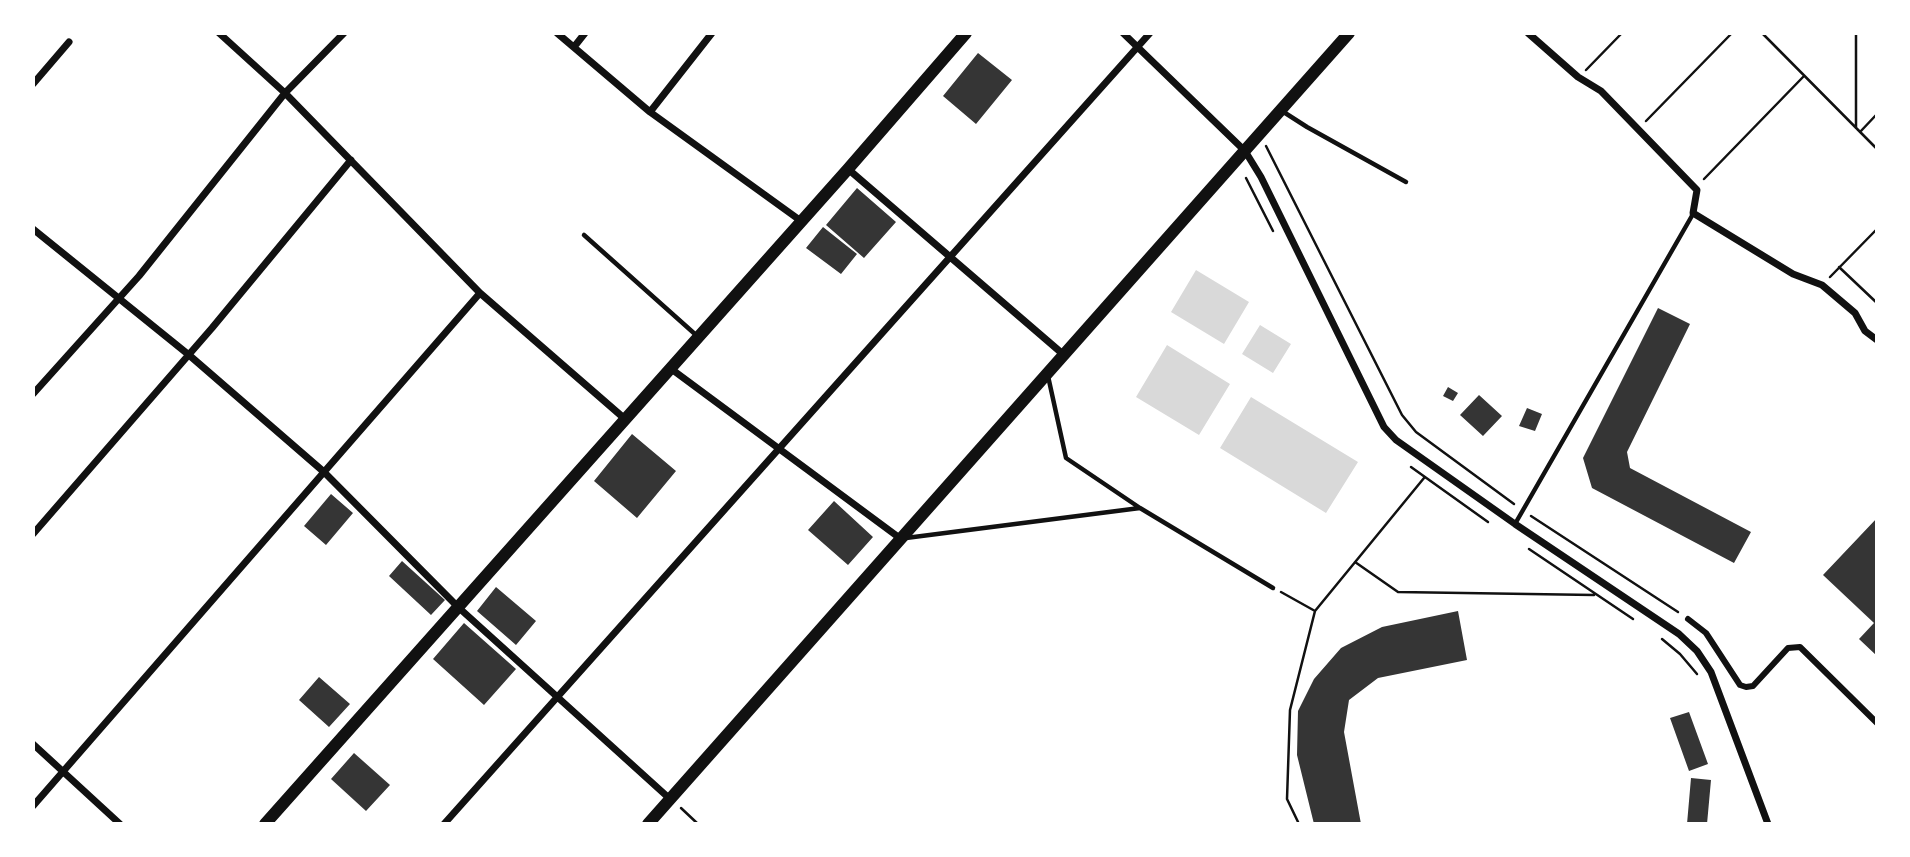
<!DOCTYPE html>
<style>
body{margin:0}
#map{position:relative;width:1910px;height:857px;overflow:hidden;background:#fff;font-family:"PT Sans Narrow",sans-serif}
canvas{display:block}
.frame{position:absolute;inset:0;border:35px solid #fff;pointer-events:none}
</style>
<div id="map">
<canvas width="1910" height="857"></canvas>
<div class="frame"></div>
</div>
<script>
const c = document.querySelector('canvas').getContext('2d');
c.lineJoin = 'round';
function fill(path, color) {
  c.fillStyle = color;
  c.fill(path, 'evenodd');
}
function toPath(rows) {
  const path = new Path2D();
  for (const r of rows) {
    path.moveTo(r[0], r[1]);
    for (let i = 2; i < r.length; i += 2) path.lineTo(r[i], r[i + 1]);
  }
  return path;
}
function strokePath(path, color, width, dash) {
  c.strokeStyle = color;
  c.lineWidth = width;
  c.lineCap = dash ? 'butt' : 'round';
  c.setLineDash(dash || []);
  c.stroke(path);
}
fill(toPath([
 [1196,270,1249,302,1224,344,1171,312],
 [1260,325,1291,344,1273,373,1242,354],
 [1167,345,1230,384,1199,435,1136,397],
 [1251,397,1358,462,1326,513,1220,448]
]), '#d9d9d9');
fill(toPath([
 [978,53,1012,80,976,124,943,96],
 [857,188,896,222,864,258,826,225],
 [823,227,857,254,841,274,806,248],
 [1658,308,1690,324,1627,452,1630,468,1751,532,1734,563,1592,488,1583,458],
 [1448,387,1458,393,1453,401,1443,396],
 [1479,395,1502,416,1483,436,1460,415],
 [1527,408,1542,414,1535,431,1519,426],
 [632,434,676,471,637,518,594,481],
 [331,494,353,513,326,545,304,526],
 [834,501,873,537,848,565,808,530],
 [1877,518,1877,656,1859,639,1874,623,1823,575],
 [402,561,445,600,431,615,389,576],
 [496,587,536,621,516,645,477,611],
 [1458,611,1467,660,1378,678,1349,700,1344,732,1361,824,1314,824,1297,755,1298,711,1314,679,1341,648,1382,627],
 [464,623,516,669,484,705,433,659],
 [319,677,350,704,329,727,299,700],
 [1689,712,1708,764,1689,771,1670,718],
 [354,753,390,785,366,811,331,779],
 [1691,778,1711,780,1707,824,1687,824]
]), '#353535');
strokePath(toPath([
 [1762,33,1877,149],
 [1586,70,1622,33],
 [1646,121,1732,33],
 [1856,128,1856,33],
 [1860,132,1877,114],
 [1266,146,1402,415,1416,432,1514,504],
 [1246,178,1273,231],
 [1704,179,1804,76],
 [1839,267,1877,303],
 [1830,277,1877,229],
 [1411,467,1488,522],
 [1531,516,1678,612],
 [1529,549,1633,619],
 [1355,562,1398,592,1594,595],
 [1281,592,1315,611],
 [1662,639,1680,654,1697,674],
 [681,808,698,824],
 [1299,824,1287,799,1290,710,1315,611,1424,478]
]), '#111', 2.5);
strokePath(toPath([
 [1282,111,1307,127,1406,182],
 [584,235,696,335],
 [1048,376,1066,458,1140,508],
 [1515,524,1693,214],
 [906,538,1140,508,1273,588]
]), '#111', 4.5);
strokePath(toPath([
 [1688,619,1706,633,1740,685,1746,687,1753,686,1788,648,1800,647,1877,723]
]), '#111', 6);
strokePath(toPath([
 [219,33,285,93,480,293,625,419],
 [557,33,650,112,801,221],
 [1123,33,1245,151,1261,177,1384,427,1396,440,1515,524,1679,634,1697,651,1711,672,1768,824],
 [1528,33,1578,77,1601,91,1695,188,1697,190,1693,213,1793,274,1822,285,1855,313,1865,331,1877,340],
 [574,47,585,33],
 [33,84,69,42],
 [650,112,712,33],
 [848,169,1064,355],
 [33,229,189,355,324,472,458,607,670,799],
 [670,368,901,539],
 [33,394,139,276,285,93,344,33],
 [33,534,212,328,351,160],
 [33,744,120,824],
 [33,806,480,293],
 [444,824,1150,33]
]), '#111', 7);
strokePath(toPath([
 [265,824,848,169,966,33],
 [648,824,1349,33]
]), '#111', 12);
</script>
